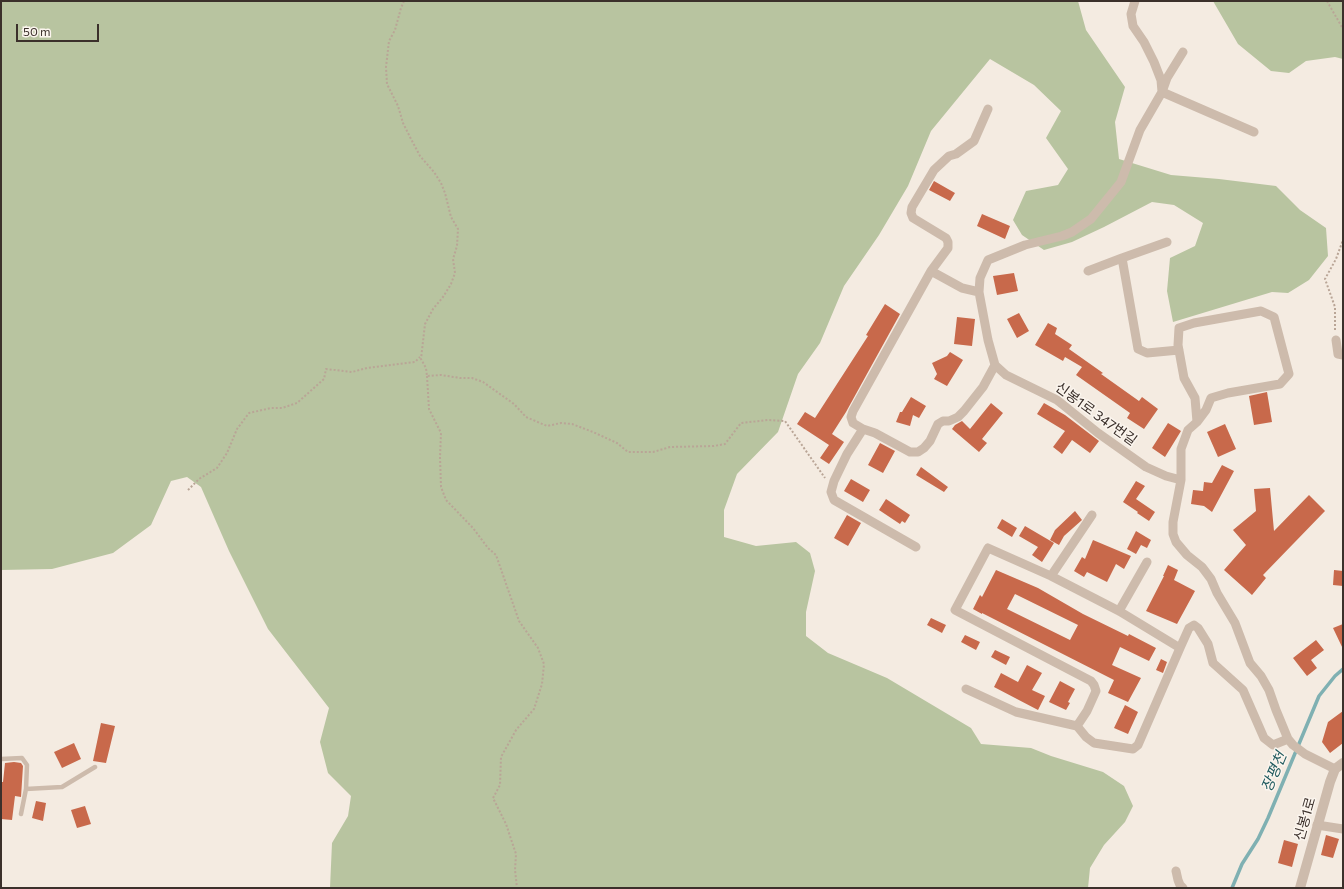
<!DOCTYPE html>
<meta charset="utf-8">
<style>
body{margin:0}
#map{position:relative;width:1344px;height:889px;overflow:hidden;background:#f4ebe1;font-family:Commissioner,sans-serif}
canvas{display:block}
.frame{position:absolute;inset:0;border:2px solid #3b302b;pointer-events:none}
.scale{position:absolute;left:16px;top:24px;width:83px;height:18px;box-sizing:border-box;border:2px solid #3b302b;border-top:0;padding-left:5px;font-size:12px;line-height:14px;white-space:nowrap;color:#3b302b;-webkit-text-stroke:3px #fbf5ee;paint-order:stroke}
</style>
<div id="map">
<canvas width="1344" height="889"></canvas>
<div class="frame"></div>
<div class="scale">50 m</div>
</div>
<script>
const c = document.querySelector('canvas').getContext('2d');
c.lineJoin = 'round';
function fill(path, color) {
  c.fillStyle = color;
  c.fill(path, 'evenodd');
}
function toPath(rows) {
  const path = new Path2D();
  for (const r of rows) {
    path.moveTo(r[0], r[1]);
    for (let i = 2; i < r.length; i += 2) path.lineTo(r[i], r[i + 1]);
  }
  return path;
}
function strokePath(path, color, width, dash) {
  c.strokeStyle = color;
  c.lineWidth = width;
  c.lineCap = dash ? 'butt' : 'round';
  c.setLineDash(dash || []);
  c.stroke(path);
}
function write(font, color, halo, rows, align = 'center') {
  c.font = font + ' Commissioner,"Noto Sans KR",sans-serif';
  c.lineWidth = 3;
  c.setLineDash([]);
  c.textBaseline = 'middle';
  c.strokeStyle = halo;
  c.fillStyle = color;
  for (const [text, x, y, turn = 0] of rows) {
    c.save();
    c.translate(x, y);
    c.rotate((+turn || 0) * Math.PI / 180);
    c.textAlign = isNaN(turn) ? turn : align;
    if (halo) c.strokeText(text, 0, 0);
    c.fillText(text, 0, 0);
    c.restore();
  }
}
fill(toPath([
 [1,1,1078,1,1086,30,1125,87,1115,122,1119,159,1171,175,1219,179,1276,186,1300,210,1326,228,1328,256,1309,280,1288,293,1272,292,1173,322,1167,291,1170,258,1195,246,1203,223,1174,205,1152,202,1104,227,1072,242,1044,250,1022,235,1013,220,1026,191,1058,185,1068,169,1046,138,1061,111,1034,85,990,59,931,131,908,186,879,235,844,286,820,343,798,374,778,432,737,474,724,510,724,537,756,546,796,542,810,553,815,571,806,612,806,636,828,653,887,678,971,728,981,744,1031,748,1051,756,1103,772,1124,786,1133,806,1125,822,1104,845,1090,868,1088,888,330,888,332,843,348,816,351,796,328,773,320,742,329,708,268,629,229,551,201,487,187,477,171,481,151,525,113,553,52,569,1,570],
 [1213,1,1343,1,1343,59,1335,57,1306,61,1289,73,1271,71,1238,44]
]), '#b8c4a0');
strokePath(toPath([
 [1232,888,1242,864,1258,839,1268,818,1319,696,1335,676,1343,669]
]), '#7fb0b2', 3.5);
fill(toPath([
 [934,181,955,193,950,201,929,190],
 [982,214,1010,226,1005,239,977,226],
 [1014,273,1018,291,997,295,993,276],
 [885,304,900,314,846,412,832,434,844,442,829,464,820,458,829,445,797,424,805,412,815,418,868,336,866,335],
 [1019,313,1029,331,1017,338,1007,319],
 [957,317,975,319,972,346,954,344],
 [1048,323,1057,328,1055,334,1072,345,1069,349,1103,373,1101,374,1139,401,1142,397,1158,409,1144,429,1127,418,1130,413,1076,375,1082,367,1065,357,1063,361,1035,345],
 [950,352,963,360,947,386,934,379,937,374,932,363,947,356],
 [1267,392,1272,422,1254,425,1249,396],
 [911,397,926,406,919,418,913,415,910,426,896,422,900,412,902,412],
 [991,403,1003,413,982,439,987,443,979,452,952,429,955,425,962,421,970,429],
 [1044,403,1065,415,1099,441,1090,453,1072,440,1062,454,1053,447,1065,431,1037,414],
 [1168,423,1181,431,1165,457,1152,448],
 [1225,424,1236,449,1218,457,1207,432],
 [880,443,895,451,883,473,868,465],
 [1222,465,1234,471,1212,512,1204,506,1191,504,1193,490,1203,491,1204,482,1212,483],
 [921,467,948,487,944,492,916,475],
 [851,479,870,490,863,502,844,491],
 [1136,481,1145,486,1136,499,1155,512,1149,521,1137,513,1138,512,1123,502],
 [1270,488,1274,531,1309,495,1325,511,1263,575,1266,578,1252,595,1224,570,1246,545,1233,530,1256,511,1254,489],
 [886,499,910,515,905,523,902,521,900,524,879,510],
 [1075,511,1082,520,1064,536,1059,545,1050,540,1055,530],
 [847,515,861,523,848,546,834,538],
 [1002,519,1017,528,1012,537,997,528],
 [1025,526,1054,543,1042,562,1032,555,1038,547,1019,536],
 [1136,531,1151,540,1147,548,1141,545,1136,554,1127,549],
 [1093,540,1131,556,1124,569,1116,564,1107,582,1087,572,1084,577,1074,571,1082,557,1085,559],
 [1168,565,1178,570,1174,580,1195,591,1177,624,1146,611,1164,576,1163,576],
 [996,570,1038,588,1083,614,1128,636,1129,634,1156,648,1149,661,1120,647,1112,665,1141,678,1128,702,1108,693,1114,680,982,613,982,614,973,609,980,595,982,597],
 [1015,594,1078,625,1070,640,1007,609],
 [1334,570,1343,571,1343,586,1333,585],
 [931,618,946,625,942,633,927,625],
 [1343,624,1343,649,1333,628],
 [965,635,980,642,976,650,961,642],
 [1316,640,1324,650,1311,660,1317,668,1307,676,1293,658],
 [995,650,1010,657,1006,665,991,657],
 [1161,659,1167,662,1163,673,1156,670],
 [1027,665,1042,673,1032,690,1045,696,1038,710,994,687,1001,673,1018,682],
 [1060,681,1075,689,1068,702,1070,703,1066,710,1049,702],
 [1125,705,1138,712,1128,734,1114,728],
 [1343,711,1343,743,1330,753,1322,742,1328,722],
 [101,723,115,726,106,763,93,761],
 [74,743,81,759,62,768,54,752],
 [14,762,21,763,23,766,21,797,15,796,12,820,1,819,1,782,3,782,5,763],
 [36,801,46,803,43,821,32,818],
 [85,806,91,824,77,828,71,810],
 [1326,835,1339,839,1333,858,1321,855],
 [1284,840,1298,844,1292,867,1278,863]
]), '#c8694b');
strokePath(toPath([
 [404,1,401,8,395,30,389,41,386,67,387,84,398,106,403,123,410,137,420,156,434,172,441,183,445,193,451,217,458,229,457,246,453,259,455,273,451,284,443,297,433,309,425,324,421,359,426,368,427,376,441,375,460,378,472,378,483,382,514,404,526,417,547,426,561,423,572,424,593,432,617,443,628,452,653,452,670,447,714,446,725,444,741,423,768,420,785,421,825,478],
 [1327,1,1343,29],
 [1335,330,1335,307,1325,279,1336,259,1343,240],
 [427,376,429,409,441,433,440,457,441,487,446,500,473,528,488,548,496,555,519,621,538,648,544,664,542,684,534,709,516,730,501,757,500,785,493,798,506,824,516,854,515,870,517,888],
 [188,490,199,479,217,468,227,453,237,429,249,413,271,408,282,408,297,403,324,379,326,369,352,372,367,368,415,362,420,357]
]), '#b9a596', 2, [2, 2]);
strokePath(toPath([
 [1,759,22,758,27,765,26,789,21,814],
 [26,789,62,787,95,767]
]), '#cdbbac', 4.5);
strokePath(toPath([
 [1135,1,1131,14,1133,26,1144,42,1154,62,1161,80,1162,92,1140,130,1121,182,1091,219,1072,232,1062,236,1025,245,988,260,980,278,979,292,988,340,995,365,1006,375,1057,400,1098,433,1146,467,1166,476,1181,480,1173,522,1173,534,1176,542,1187,555,1202,567,1211,579,1217,593,1235,623,1250,663,1261,676,1269,690,1276,710,1288,739,1293,745,1305,754,1335,769],
 [1183,52,1167,78,1162,92,1254,132],
 [1167,242,1122,258,1138,349,1147,353,1179,350],
 [931,271,948,248,948,242,946,238,913,218,911,213,912,207,934,170,949,156,956,154,974,141,988,109],
 [1088,271,1122,258],
 [1336,340,1338,354,1343,355],
 [863,429,853,423,851,417,853,411,931,271,962,288,979,292],
 [1181,480,1181,449,1188,430,1197,422,1206,410,1211,398,1228,393,1280,384,1289,374,1274,317,1261,311,1194,323,1179,328,1178,345,1184,378,1195,398,1197,422],
 [916,547,834,500,831,492,834,481,847,454,863,429,875,433,910,452,918,452,924,448,930,441,938,424,943,421,949,421,958,417,964,411,983,387,995,365],
 [1051,576,1092,515],
 [1119,611,1147,562],
 [966,689,1016,712,1077,726,1087,711,1096,691,1094,685,1091,681,955,610,988,548,1051,576,1119,611,1180,648,1189,628,1194,625,1198,628,1208,644,1213,663,1243,690,1264,738,1273,745,1288,739],
 [1077,726,1086,737,1094,743,1133,749,1138,745,1180,648],
 [1317,825,1343,829],
 [1176,871,1178,880,1180,885,1183,888]
]), '#cdbbac', 9);
strokePath(toPath([
 [1300,888,1330,782,1335,769,1343,763]
]), '#cdbbac', 10);
write('14px', '#3b302b', '#fbf5ee', [
 ["신봉1로 347번길",1096,414,36],
 ["신봉1로",1305,819,-74]
]);
write('italic 15px', '#1f5a5e', '#fbf5ee', [
 ["장평천",1274,772,-67]
]);
</script>
